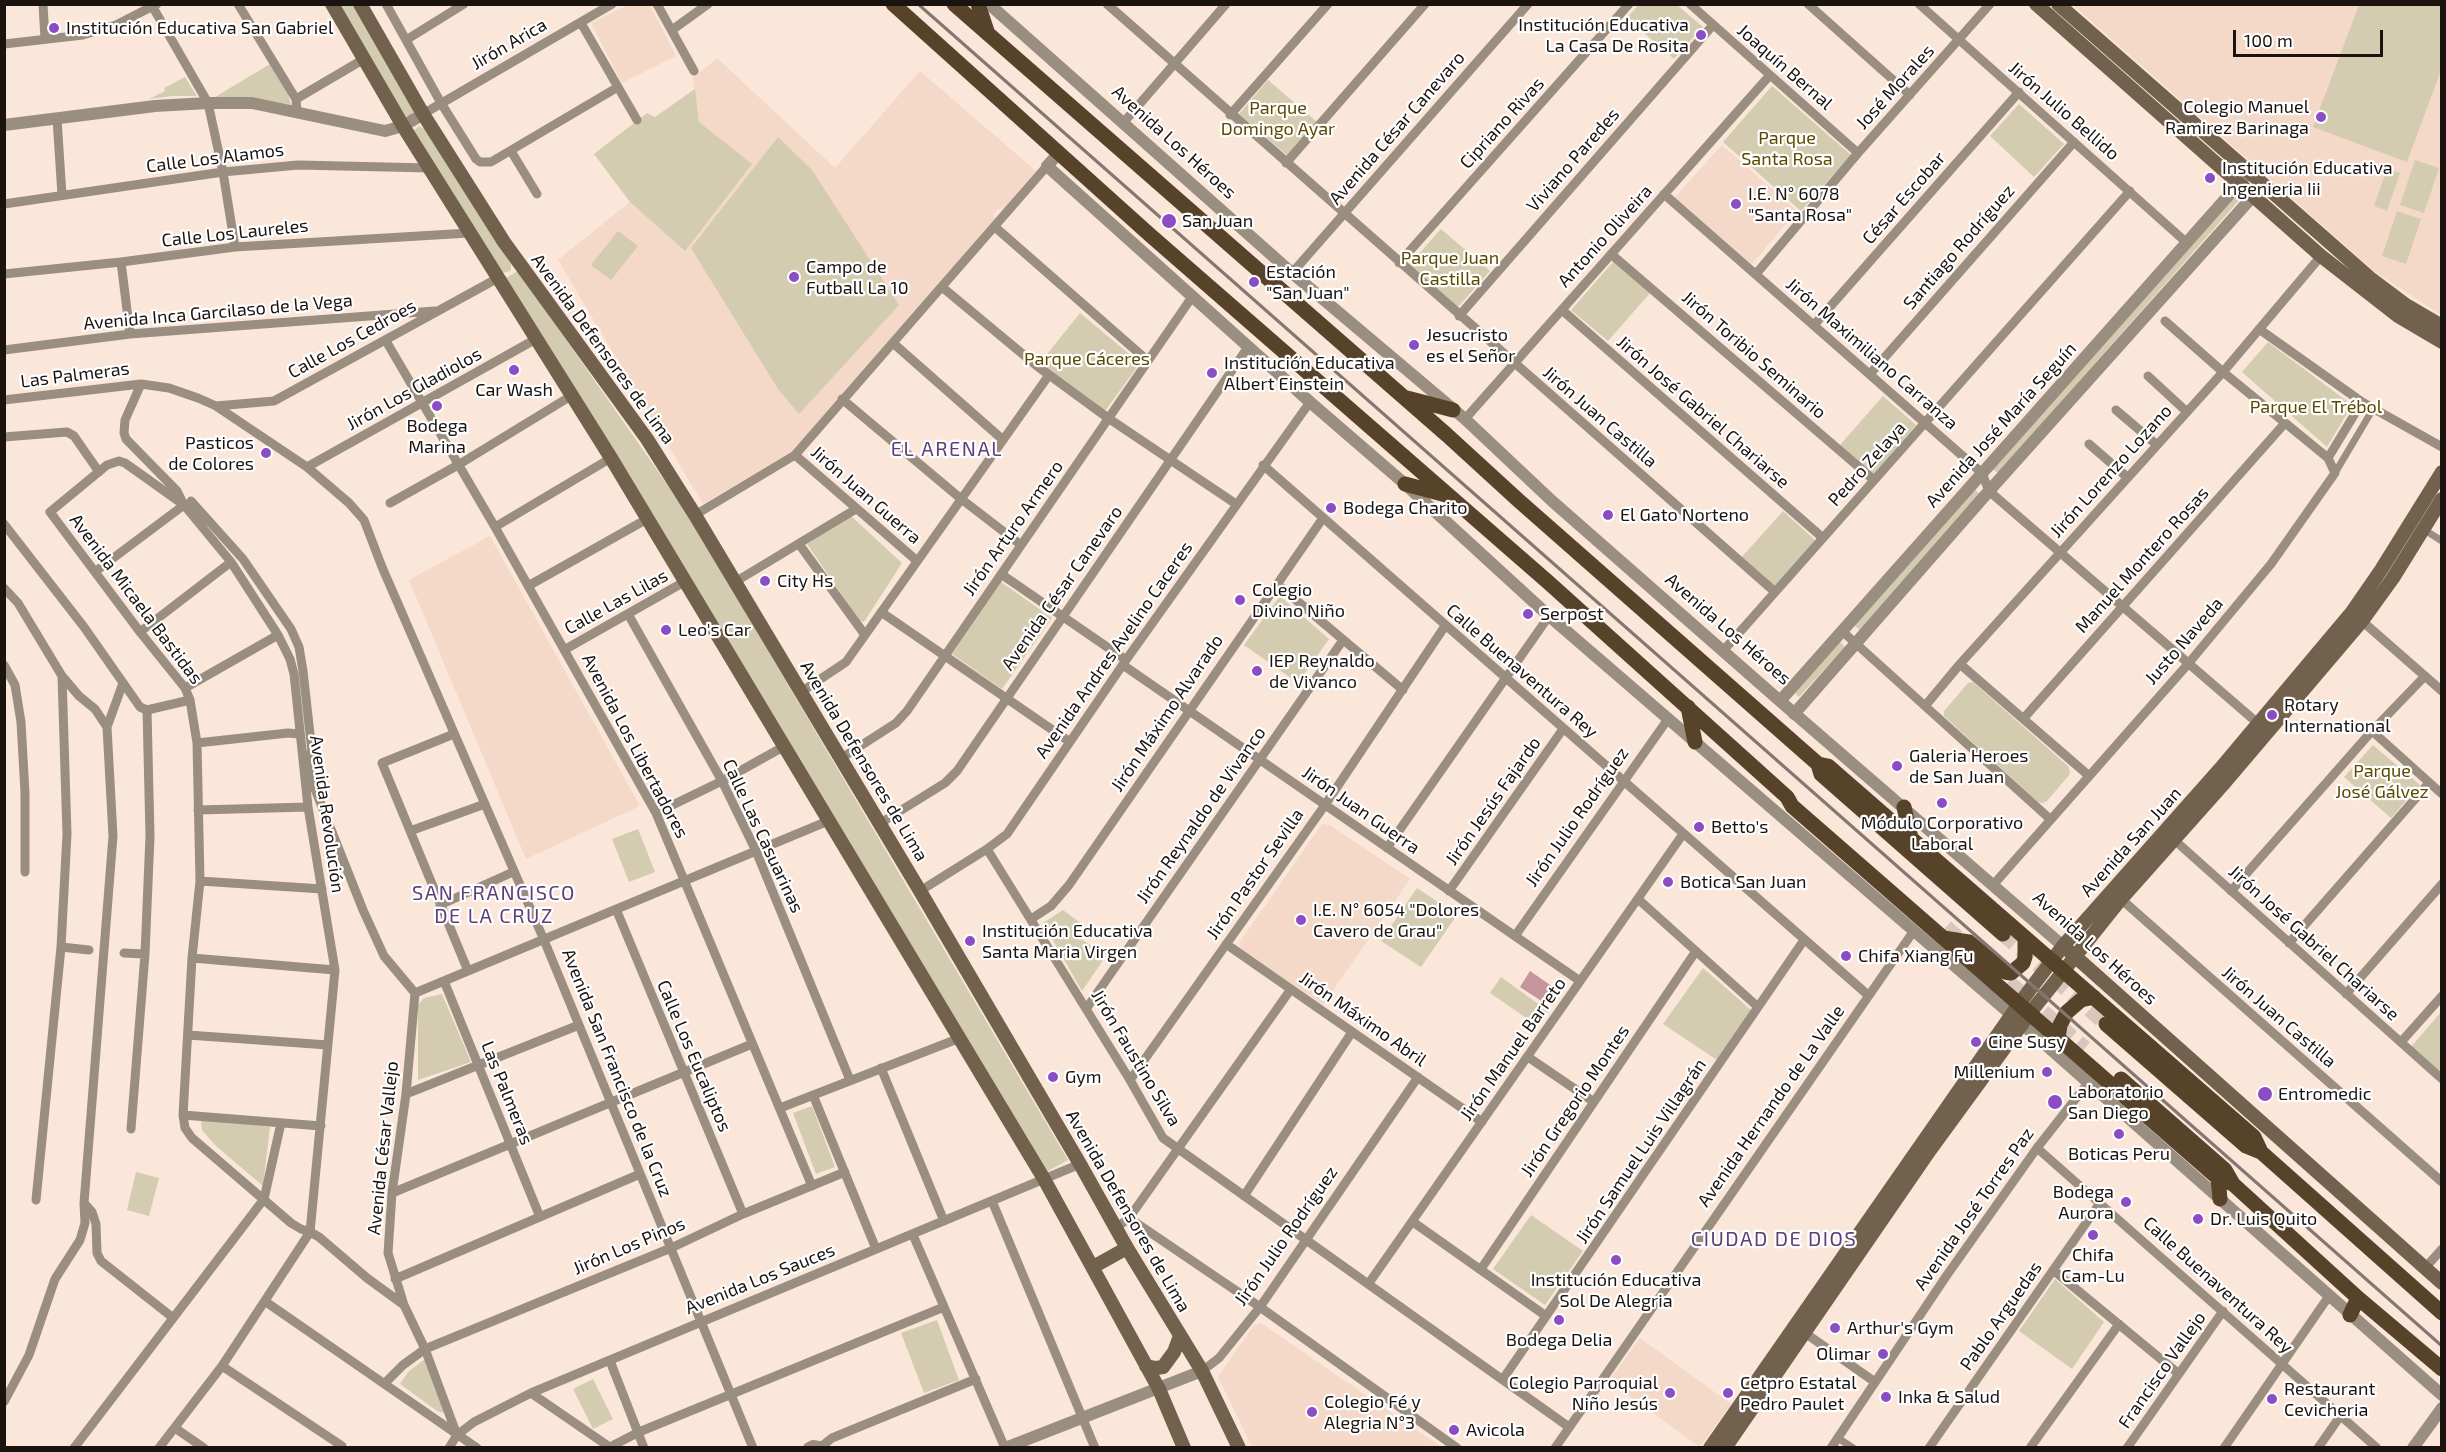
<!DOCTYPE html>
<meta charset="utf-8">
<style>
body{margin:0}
#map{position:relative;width:2446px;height:1452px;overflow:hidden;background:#fbe6da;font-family:"Exo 2",sans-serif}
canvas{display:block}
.frame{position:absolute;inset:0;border:6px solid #1a130f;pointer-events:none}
.scale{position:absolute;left:2233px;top:30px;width:150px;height:27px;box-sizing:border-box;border:3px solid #1a130f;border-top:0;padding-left:8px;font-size:18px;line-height:21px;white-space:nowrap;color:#1a130f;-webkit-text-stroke:4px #fff;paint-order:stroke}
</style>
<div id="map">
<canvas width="2446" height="1452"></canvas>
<div class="frame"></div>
<div class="scale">100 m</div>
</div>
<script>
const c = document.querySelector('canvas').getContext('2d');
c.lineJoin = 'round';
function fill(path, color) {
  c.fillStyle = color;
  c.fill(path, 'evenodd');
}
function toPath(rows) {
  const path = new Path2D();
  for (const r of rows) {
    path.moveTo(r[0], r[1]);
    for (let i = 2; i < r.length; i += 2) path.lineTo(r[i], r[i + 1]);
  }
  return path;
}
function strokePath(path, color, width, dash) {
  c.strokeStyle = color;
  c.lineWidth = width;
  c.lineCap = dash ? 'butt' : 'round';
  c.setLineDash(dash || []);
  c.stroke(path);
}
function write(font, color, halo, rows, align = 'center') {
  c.font = font + ' "Exo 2",sans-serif';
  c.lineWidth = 4.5;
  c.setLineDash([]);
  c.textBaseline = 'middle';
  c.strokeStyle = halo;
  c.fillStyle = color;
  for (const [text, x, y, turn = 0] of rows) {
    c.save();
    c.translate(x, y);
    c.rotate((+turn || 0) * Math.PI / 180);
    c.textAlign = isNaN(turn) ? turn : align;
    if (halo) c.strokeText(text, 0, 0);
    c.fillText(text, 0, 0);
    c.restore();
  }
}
fill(toPath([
 [628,5,650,5,676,56,622,83,591,23],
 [2073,5,2441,5,2441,315,2378,274,2355,254],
 [717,58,835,168,920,71,1036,171,1003,209,998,209,994,214,994,219,834,410,791,452,703,504,558,260,630,202,685,251,699,122,693,78],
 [1722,145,1797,211,1752,264,1675,197],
 [490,536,640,806,526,859,409,580],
 [1322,824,1330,825,1410,879,1323,1005,1241,949,1239,943],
 [1261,1323,1441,1447,1252,1447,1218,1377,1254,1325],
 [1640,1338,1731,1404,1700,1447,1609,1381]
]), '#f4d8c8');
fill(toPath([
 [1639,4,1677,5,1703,27,1674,59,1627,18],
 [335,5,354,5,415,110,409,117,402,115],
 [2359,5,2441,5,2441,70,2407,162,2313,127],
 [270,64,288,94,292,108,210,100],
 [185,77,197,96,173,96,149,99,165,91,164,88],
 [1268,80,1317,122,1288,156,1239,114],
 [1772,86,1851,155,1801,211,1723,142],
 [695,89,699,122,752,164,685,251,630,202,594,154,647,113,655,117],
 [2019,104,2064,144,2034,177,1990,136],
 [419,126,425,129,511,264,511,271,502,273,413,131],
 [778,137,812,170,899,305,799,414,778,389,691,248],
 [2415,160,2439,168,2424,213,2400,205],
 [2387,169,2400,173,2387,211,2374,206],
 [2237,193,2242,197,1998,473,1991,468],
 [2397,211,2421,219,2406,264,2382,256],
 [1441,229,1490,271,1457,308,1409,265],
 [618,231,638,246,611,280,591,265],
 [1614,261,1650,293,1608,341,1571,310],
 [518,271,685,510,1068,1160,1046,1172,504,279],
 [1080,313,1140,363,1105,411,1040,363],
 [2268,342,2352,405,2327,447,2242,372],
 [1883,396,1916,425,1874,474,1840,445],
 [1975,490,1981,495,1860,630,1854,625],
 [1783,511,1816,541,1774,587,1741,558],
 [851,516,902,563,864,622,860,621,807,544],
 [1001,582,1052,618,1002,689,952,654],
 [1280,596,1329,639,1298,683,1244,645],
 [1840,642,1845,647,1799,697,1794,692],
 [1973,682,2069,767,2070,774,2047,801,2042,803,2038,802,1944,716,1944,711,1968,683],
 [2373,745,2420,785,2391,818,2344,777],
 [638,829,655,872,629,882,612,839],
 [1417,888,1457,915,1421,967,1381,941],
 [1063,910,1086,927,1080,938,1106,956,1082,991,1043,923],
 [1703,968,1751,1010,1717,1060,1663,1024],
 [1501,977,1548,1011,1538,1026,1490,993],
 [442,994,471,1062,418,1080,418,1005,424,998],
 [2441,1012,2441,1074,2411,1047],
 [812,1106,835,1167,816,1174,793,1113],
 [204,1118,270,1127,263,1186,216,1146,202,1130,201,1121],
 [136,1172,159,1178,149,1216,127,1210],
 [1531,1215,1583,1251,1545,1305,1493,1269],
 [2055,1279,2104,1322,2072,1369,2019,1331],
 [937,1320,959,1380,924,1393,901,1333],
 [425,1359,445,1409,444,1413,437,1411,400,1384,408,1372],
 [593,1379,613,1419,593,1429,573,1389]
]), '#d3ccb0');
fill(toPath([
 [1530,971,1556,989,1546,1004,1520,987]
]), '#c4969c');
strokePath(toPath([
 [1946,927,1966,945],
 [2003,934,2106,1024],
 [1991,967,2085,1048]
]), '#d9c6bc', 15, [15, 8]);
strokePath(toPath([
 [2335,473,2373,409],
 [2423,529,2442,541],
 [1838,1438,1853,1448]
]), '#998e7f', 7);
strokePath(toPath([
 [43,4,45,39],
 [151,4,208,103,223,172,235,247],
 [238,4,296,99,297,112],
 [386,4,441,103,476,159,480,162,491,162,618,87],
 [657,4,694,71],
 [1107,4,1775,592],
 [1690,4,1858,153],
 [1808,4,1910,95],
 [1919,4,2187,243],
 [581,23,637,120],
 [672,30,708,4],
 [406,40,464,4],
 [4,44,83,35,116,25,157,4],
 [296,99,364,59],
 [423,114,612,4],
 [1230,115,1328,4],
 [57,119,62,195],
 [1124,122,1226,4],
 [511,151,537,194],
 [1286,163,1425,4],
 [1664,194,1982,473,1989,491,2261,726],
 [4,204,223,172,298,165,430,168],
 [995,227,1148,361],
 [1611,254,1874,480],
 [121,262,130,334],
 [1399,263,1629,4],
 [1292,273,1528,4],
 [4,274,121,262,235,247,469,233],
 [1756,274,1858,153,1990,4],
 [942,287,1037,366,1108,418,1236,504],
 [1562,310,1823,538],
 [1459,316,1713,25],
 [2165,321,2223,372,2328,458],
 [1814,325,2019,92],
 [2259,329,2362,402,2442,447],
 [386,341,495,527,656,813,812,1186],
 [893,343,1002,439],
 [4,350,130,334,435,311],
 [1870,374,2074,142],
 [2148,376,2187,412],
 [842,399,960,498,1021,545],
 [4,400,141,384,169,388,198,398,216,406,307,467,349,503,364,520,382,567,544,940,753,1448],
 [216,406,274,401,498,278],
 [2116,410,2157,445],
 [1465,419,1770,75],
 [4,437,67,432,74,436,99,472],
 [2089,444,2127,477],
 [795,455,916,560],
 [1263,465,1868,995],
 [307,467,536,339],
 [191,501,243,559,291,629,299,647,303,671,313,761],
 [390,503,458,465,571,396],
 [695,515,795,455,1047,166],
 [4,524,84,627,140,707,147,710,190,700],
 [495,527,611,458],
 [799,544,865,635],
 [96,571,184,505,177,491,126,439,124,433,125,420,141,384],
 [1001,574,1126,660],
 [735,582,856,509],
 [1277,584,1403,690],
 [528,586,647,519],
 [4,588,18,603,62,676,67,834,61,947,36,1200],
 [881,612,1070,742],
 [628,614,722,781,756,851,850,1080],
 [2362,621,2442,691],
 [1842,631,2050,819],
 [140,632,231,562],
 [564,650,684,582],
 [1723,651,2130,191],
 [1960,664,2088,775],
 [4,665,15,685,21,722,25,793,25,872],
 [1123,665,1580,981],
 [62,676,79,696,95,709,107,727],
 [185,688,278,635],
 [801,692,846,662,1049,375],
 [1925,706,1960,664,2223,372,2321,256],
 [2023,719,2285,423],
 [2372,731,2442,794],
 [454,734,382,763,468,971],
 [197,743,288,733,299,734,301,739],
 [307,755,313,784,363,910,384,956,415,993],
 [840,759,896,723,907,711,1192,297],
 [198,810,308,807],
 [656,813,722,781,783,747],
 [879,824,945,783,957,771,1248,347],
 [410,831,485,804],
 [2171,837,2442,1079],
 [1387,848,1549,616],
 [987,849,1130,1080,1163,1138,1569,1427],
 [200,881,322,889],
 [1994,884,2188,664,2271,564,2335,473,2328,458,2362,402],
 [920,891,987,849,1007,834,1126,660,1310,402],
 [1449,891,1563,729],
 [2231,891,2372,731,2425,676],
 [1638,899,1758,1007],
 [2121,899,2442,1182],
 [440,905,513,872],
 [616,909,743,1214],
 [1031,919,1051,906,1069,885,1323,518],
 [1515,936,1668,719],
 [2289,943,2429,783],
 [1226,944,1482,1122],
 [61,947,89,950],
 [124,953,145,954],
 [192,958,335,970],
 [444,981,540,1217],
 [415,993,828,821],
 [2346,994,2442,884],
 [1086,1009,1343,640],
 [188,1035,328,1045],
 [2401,1042,2442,996],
 [1528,1057,1594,1102],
 [881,1068,944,1221],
 [1130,1080,1325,805,1445,626],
 [406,1094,579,1025],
 [813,1095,876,1249],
 [780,1108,960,1038],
 [183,1115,321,1126],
 [131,1129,145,954,150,836,147,710],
 [2037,1148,2377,1448],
 [392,1193,752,1044],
 [1244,1196,1352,1032],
 [992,1201,1095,1448],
 [84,1203,92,1212,96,1224,97,1253,101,1261,172,1317],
 [1129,1218,1260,1307,1457,1448],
 [1413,1222,1546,1316],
 [1116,1228,1129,1218,1291,989],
 [913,1235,1005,1448],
 [2425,1268,2442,1249],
 [1481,1269,1696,951],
 [2053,1270,2179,1374],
 [395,1279,640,1174],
 [1369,1283,1683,834],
 [266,1302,477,1448],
 [404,1305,388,1253,392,1193,406,1094,415,993],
 [1805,1333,1875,1382],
 [610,1361,644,1448],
 [222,1366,342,1446],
 [1202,1371,1219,1358,1260,1307,1418,1077],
 [1503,1379,1804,940],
 [385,1383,403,1365,425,1349,671,1248,743,1214,845,1172],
 [531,1393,611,1448],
 [4,1402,29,1355,55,1279,80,1240,85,1223,84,1203,113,836,107,727,123,683],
 [175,1428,204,1448],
 [822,1446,832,1438,976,1379],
 [610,1447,639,1432,944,1307],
 [74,1448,264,1199,281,1123],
 [159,1448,222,1366,310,1232,335,970,308,807,294,674,290,659,278,635,231,562,184,505,125,463,119,461,107,465,50,512,140,632,185,688,190,700,197,743,200,881,192,958,183,1115,185,1128,192,1138,291,1223,301,1229,310,1232,319,1237,367,1278,404,1305,425,1349,457,1435],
 [449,1448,457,1435,474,1422,531,1393,1080,1164],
 [1555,1448,1913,932],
 [1831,1448,1947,1275,2037,1148,2088,1083],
 [1929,1448,2100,1203],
 [2030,1448,2119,1324],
 [2127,1448,2223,1311],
 [2224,1448,2329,1296],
 [2318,1448,2341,1415]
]), '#998e7f', 9);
strokePath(toPath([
 [989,4,1292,273,1465,419,1552,501,1780,701,2063,946],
 [4,125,155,106,208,103,252,103,385,131,403,126,423,114],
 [1059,153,1047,166,1310,402,1405,484,1549,616,2022,1024,2442,1395],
 [1780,701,2244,178],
 [1794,714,1989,491,2263,185],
 [809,1448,813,1446,824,1448],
 [1005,1448,1202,1371],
 [2413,1448,2442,1408]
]), '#998e7f', 12);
strokePath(toPath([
 [332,4,403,126,611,458,1044,1179,1159,1389,1184,1448],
 [360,4,423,114,504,242,647,439,695,515,920,891,1080,1164,1127,1248,1202,1371,1239,1448],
 [2036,4,2321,256,2398,316,2442,342],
 [2058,4,2370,278,2406,305,2442,326],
 [2069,951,2442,1283],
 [1093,1267,1127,1248],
 [1146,1366,1156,1368,1163,1367,1174,1352,1180,1336],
 [1710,1448,2019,1004,2063,946,2220,769,2352,612,2381,570,2442,472],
 [1725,1448,1930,1150,2030,1013,2121,899,2226,781,2362,621,2393,578,2442,499]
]), '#72614d', 14);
strokePath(toPath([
 [893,4,1150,235,1548,582,1787,797,1792,806,1878,881,2218,1178,2233,1184,2358,1298,2442,1369],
 [954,4,1447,435,1518,500,1818,764,1828,766,2254,1137,2261,1152,2442,1313],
 [978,4,988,34],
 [1407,398,1453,410],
 [1405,484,1446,495],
 [1688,707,1695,742],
 [1818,764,1821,774,2003,934],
 [1904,807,1911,838],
 [1943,938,1969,942,2005,972,2011,973,2023,963,2025,957,2025,938],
 [2106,1024,2246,1146,2261,1152],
 [2058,1038,2060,1025,2067,1012,2081,1000,2094,997],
 [2121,1079,2225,1170,2233,1184],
 [2218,1178,2220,1199],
 [2350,1315,2358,1298]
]), '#564329', 15);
strokePath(toPath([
 [918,4,2442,1346]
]), '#85776f', 3);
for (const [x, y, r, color] of [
 [54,28,6,"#8b4dc3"],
 [1701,35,6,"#8b4dc3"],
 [2321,117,6,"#8b4dc3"],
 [2210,178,6,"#8b4dc3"],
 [1736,204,6,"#8b4dc3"],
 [1169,221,8,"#8b4dc3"],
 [794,277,6,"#8b4dc3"],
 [1254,282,6,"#8b4dc3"],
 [1414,345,6,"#8b4dc3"],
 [514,370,6,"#8b4dc3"],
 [1212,373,6,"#8b4dc3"],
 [437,406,6,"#8b4dc3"],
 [266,453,6,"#8b4dc3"],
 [1331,508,6,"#8b4dc3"],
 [1608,515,6,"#8b4dc3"],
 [765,581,6,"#8b4dc3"],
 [1240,600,6,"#8b4dc3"],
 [1528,614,6,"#8b4dc3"],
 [666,630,6,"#8b4dc3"],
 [1257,671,6,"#8b4dc3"],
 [2272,715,6,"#8b4dc3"],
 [1897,766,6,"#8b4dc3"],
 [1942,803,6,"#8b4dc3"],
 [1699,827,6,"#8b4dc3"],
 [1668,882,6,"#8b4dc3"],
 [1301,920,6,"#8b4dc3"],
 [970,941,6,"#8b4dc3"],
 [1846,956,6,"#8b4dc3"],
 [1976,1042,6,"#8b4dc3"],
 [2047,1072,6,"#8b4dc3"],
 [1053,1077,6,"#8b4dc3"],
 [2265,1094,8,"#8b4dc3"],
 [2055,1102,8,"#8b4dc3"],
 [2119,1134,6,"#8b4dc3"],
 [2126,1202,6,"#8b4dc3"],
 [2198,1219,6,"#8b4dc3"],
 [2093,1235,6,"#8b4dc3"],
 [1616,1260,6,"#8b4dc3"],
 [1559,1320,6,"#8b4dc3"],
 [1835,1328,6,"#8b4dc3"],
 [1883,1354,6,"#8b4dc3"],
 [1670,1393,6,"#8b4dc3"],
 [1728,1393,6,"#8b4dc3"],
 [1886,1397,6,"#8b4dc3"],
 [2272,1399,6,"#8b4dc3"],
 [1312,1412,6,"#8b4dc3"],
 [1454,1430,6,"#8b4dc3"]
]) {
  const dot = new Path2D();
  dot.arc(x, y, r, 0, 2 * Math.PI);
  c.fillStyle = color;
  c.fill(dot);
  strokePath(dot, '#fff', 2);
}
write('18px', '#1a130f', '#fff', [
 ["Institución Educativa",1689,25,"right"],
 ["La Casa De Rosita",1689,46,"right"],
 ["Institución Educativa San Gabriel",66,28],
 ["Colegio Manuel",2309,107,"right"],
 ["Ramirez Barinaga",2309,128,"right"],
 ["Institución Educativa",2222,168],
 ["Ingenieria Iii",2222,189],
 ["I.E. N° 6078",1748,194],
 ["\"Santa Rosa\"",1748,215],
 ["San Juan",1182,221],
 ["Campo de",806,267],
 ["Futball La 10",806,288],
 ["Estación",1266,272],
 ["\"San Juan\"",1266,293],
 ["Jesucristo",1426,335],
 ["es el Señor",1426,356],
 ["Institución Educativa",1224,363],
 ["Albert Einstein",1224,384],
 ["Car Wash",514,390,"center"],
 ["Bodega",437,426,"center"],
 ["Marina",437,447,"center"],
 ["Pasticos",254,443,"right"],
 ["de Colores",254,464,"right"],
 ["Bodega Charito",1343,508],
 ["El Gato Norteno",1620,515],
 ["City Hs",777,581],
 ["Colegio",1252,590],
 ["Divino Niño",1252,611],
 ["Serpost",1540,614],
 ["Leo's Car",678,630],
 ["IEP Reynaldo",1269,661],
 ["de Vivanco",1269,682],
 ["Rotary",2284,705],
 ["International",2284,726],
 ["Galeria Heroes",1909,756],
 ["de San Juan",1909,777],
 ["Módulo Corporativo",1942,823,"center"],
 ["Laboral",1942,844,"center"],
 ["Betto's",1711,827],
 ["Botica San Juan",1680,882],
 ["I.E. N° 6054 \"Dolores",1313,910],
 ["Cavero de Grau\"",1313,931],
 ["Institución Educativa",982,931],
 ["Santa Maria Virgen",982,952],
 ["Chifa Xiang Fu",1858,956],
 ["Cine Susy",1988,1042],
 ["Millenium",2035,1072,"right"],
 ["Gym",1065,1077],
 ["Laboratorio",2068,1092],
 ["San Diego",2068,1113],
 ["Entromedic",2278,1094],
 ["Boticas Peru",2119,1154,"center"],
 ["Bodega",2114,1192,"right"],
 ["Aurora",2114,1213,"right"],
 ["Dr. Luis Quito",2210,1219],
 ["Chifa",2093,1255,"center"],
 ["Cam-Lu",2093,1276,"center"],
 ["Institución Educativa",1616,1280,"center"],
 ["Sol De Alegria",1616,1301,"center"],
 ["Arthur's Gym",1847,1328],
 ["Bodega Delia",1559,1340,"center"],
 ["Olimar",1871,1354,"right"],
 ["Colegio Parroquial",1658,1383,"right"],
 ["Niño Jesús",1658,1404,"right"],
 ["Cetpro Estatal",1740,1383],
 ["Pedro Paulet",1740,1404],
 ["Restaurant",2284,1389],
 ["Cevicheria",2284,1410],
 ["Inka & Salud",1898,1397],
 ["Colegio Fé y",1324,1402],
 ["Alegria N°3",1324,1423],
 ["Avicola",1466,1430]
], 'left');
write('18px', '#1a130f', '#fff', [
 ["Jirón Arica",509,44,-30],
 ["Joaquín Bernal",1785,67,41],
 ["José Morales",1895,87,-48],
 ["Jirón Julio Bellido",2064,111,41],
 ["Cipriano Rivas",1502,123,-48],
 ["Avenida César Canevaro",1397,128,-49],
 ["Avenida Los Héroes",1174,142,42],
 ["Calle Los Alamos",215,158,-7],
 ["Viviano Paredes",1573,160,-49],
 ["César Escobar",1904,198,-49],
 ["Calle Los Laureles",235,233,-6],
 ["Antonio Oliveira",1605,236,-48],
 ["Santiago Rodríguez",1959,247,-49],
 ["Avenida Inca Garcilaso de la Vega",218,312,-5],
 ["Calle Los Cedroes",352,339,-29],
 ["Avenida Defensores de Lima",603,349,54],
 ["Jirón Maximiliano Carranza",1872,354,41],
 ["Jirón Toribio Seminario",1754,355,41],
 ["Las Palmeras",75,375,-7],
 ["Jirón Los Gladiolos",414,389,-29],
 ["Jirón José Gabriel Chariarse",1703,412,41],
 ["Jirón Juan Castilla",1600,417,41],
 ["Avenida José María Seguín",2001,425,-48],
 ["Pedro Zelaya",1867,464,-48],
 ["Jirón Lorenzo Lozano",2111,471,-48],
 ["Jirón Juan Guerra",866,495,41],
 ["Jirón Arturo Armero",1013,528,-55],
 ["Manuel Montero Rosas",2142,560,-48],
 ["Avenida César Canevaro",1062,588,-55],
 ["Avenida Micaela Bastidas",136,599,53],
 ["Calle Las Lilas",616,602,-29],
 ["Avenida Los Héroes",1728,629,41],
 ["Justo Naveda",2184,641,-49],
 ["Avenida Andres Avelino Caceres",1114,650,-55],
 ["Calle Buenaventura Rey",1522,671,41],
 ["Jirón Máximo Alvarado",1167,713,-56],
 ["Avenida Los Libertadores",635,746,62],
 ["Avenida Defensores de Lima",864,761,59],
 ["Jirón Jesús Fajardo",1493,801,-55],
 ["Jirón Juan Guerra",1361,810,35],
 ["Avenida Revolución",327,814,82],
 ["Jirón Reynaldo de Vivanco",1201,815,-55],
 ["Jirón Julio Rodríguez",1577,817,-55],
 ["Calle Las Casuarinas",763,836,65],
 ["Avenida San Juan",2131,842,-48],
 ["Jirón Pastor Sevilla",1255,874,-55],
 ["Jirón José Gabriel Chariarse",2314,943,42],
 ["Avenida Los Héroes",2095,948,42],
 ["Jirón Juan Castilla",2279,1017,41],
 ["Jirón Máximo Abril",1363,1019,35],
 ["Jirón Manuel Barreto",1513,1049,-55],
 ["Calle Los Eucaliptos",694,1056,67],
 ["Jirón Faustino Silva",1136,1058,59],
 ["Avenida San Francisco de la Cruz",617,1073,68],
 ["Las Palmeras",507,1093,68],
 ["Jirón Gregorio Montes",1575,1101,-56],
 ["Avenida Hernando de La Valle",1771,1106,-55],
 ["Avenida César Vallejo",383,1148,-84],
 ["Jirón Samuel Luis Villagrán",1641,1151,-56],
 ["Avenida José Torres Paz",1974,1209,-55],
 ["Avenida Defensores de Lima",1128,1211,60],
 ["Jirón Julio Rodríguez",1286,1236,-55],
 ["Jirón Los Pinos",629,1246,-23],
 ["Avenida Los Sauces",760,1279,-22],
 ["Calle Buenaventura Rey",2218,1285,42],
 ["Pablo Arguedas",2001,1316,-55],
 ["Francisco Vallejo",2162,1370,-55]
]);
write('18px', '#5b4a00', '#fff', [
 ["Parque",1278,108],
 ["Domingo Ayar",1278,129],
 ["Parque",1787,138],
 ["Santa Rosa",1787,159],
 ["Parque Juan",1450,258],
 ["Castilla",1450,279],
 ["Parque Cáceres",1087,359],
 ["Parque El Trébol",2316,407],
 ["Parque",2382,771],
 ["José Gálvez",2382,792]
]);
c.letterSpacing = '1.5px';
write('20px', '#5c3f7a', '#fff', [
 ["EL ARENAL",947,449],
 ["SAN FRANCISCO",494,893],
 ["DE LA CRUZ",494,916],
 ["CIUDAD DE DIOS",1774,1239]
]);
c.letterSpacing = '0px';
</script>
